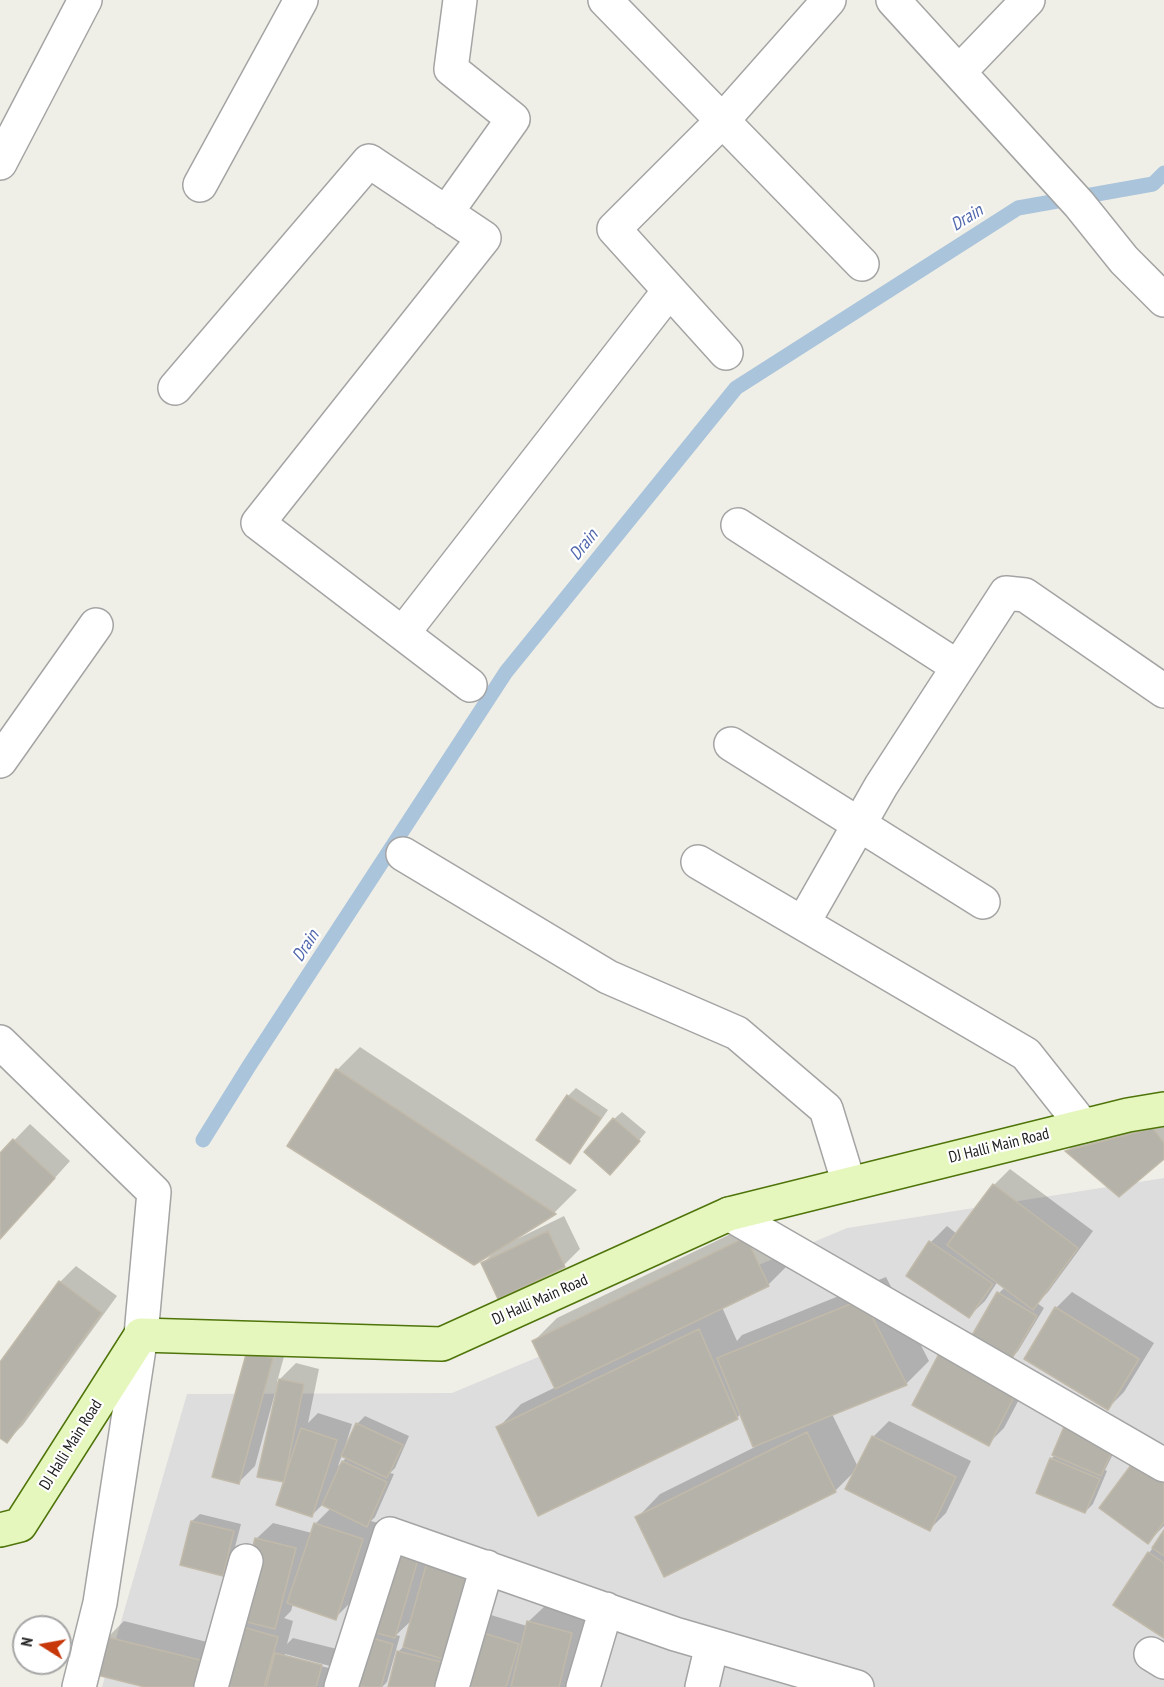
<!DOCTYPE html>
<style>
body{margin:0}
#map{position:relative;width:1164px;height:1687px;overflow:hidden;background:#f0efe7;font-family:"PT Sans Narrow",sans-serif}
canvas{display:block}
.north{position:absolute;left:12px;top:1615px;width:60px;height:60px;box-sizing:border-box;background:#fff;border:2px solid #a6a6a6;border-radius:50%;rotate:281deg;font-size:16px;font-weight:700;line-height:24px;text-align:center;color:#202020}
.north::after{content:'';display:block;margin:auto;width:21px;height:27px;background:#c73709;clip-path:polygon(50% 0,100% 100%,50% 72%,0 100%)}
</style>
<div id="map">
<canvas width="1164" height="1687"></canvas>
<div class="north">N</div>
</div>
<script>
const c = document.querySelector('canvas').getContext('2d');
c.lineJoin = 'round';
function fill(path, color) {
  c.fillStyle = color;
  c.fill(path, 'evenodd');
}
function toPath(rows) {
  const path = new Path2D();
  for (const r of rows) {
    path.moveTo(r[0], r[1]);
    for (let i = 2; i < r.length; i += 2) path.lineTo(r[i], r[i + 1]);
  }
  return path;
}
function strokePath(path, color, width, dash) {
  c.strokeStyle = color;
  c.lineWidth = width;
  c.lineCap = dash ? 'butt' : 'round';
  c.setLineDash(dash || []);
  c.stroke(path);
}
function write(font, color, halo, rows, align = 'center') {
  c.font = font + ' "PT Sans Narrow",sans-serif';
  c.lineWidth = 4.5;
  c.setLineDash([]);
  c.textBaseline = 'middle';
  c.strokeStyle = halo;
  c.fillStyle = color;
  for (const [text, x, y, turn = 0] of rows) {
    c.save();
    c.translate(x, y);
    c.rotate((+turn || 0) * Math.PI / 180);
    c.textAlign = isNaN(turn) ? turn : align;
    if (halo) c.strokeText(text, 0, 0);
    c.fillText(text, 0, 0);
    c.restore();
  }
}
fill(toPath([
 [1164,1178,1164,1687,102,1687,187,1394,452,1393,847,1228]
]), '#dedddd');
fill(toPath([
 [360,1047,577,1190,555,1212,516,1237,517,1239,564,1216,580,1249,564,1265,483,1263,495,1251,337,1070],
 [576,1088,608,1110,577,1154,569,1162,538,1139,568,1096],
 [622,1112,646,1132,618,1166,614,1119],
 [1164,1114,1164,1157,1067,1151,1083,1136],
 [30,1124,70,1161,0,1239,0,1155],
 [1010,1169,1093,1231,1048,1292,1037,1303,1044,1308,1018,1351,1011,1358,1034,1371,1004,1428,988,1444,972,1338,999,1293,1005,1287,998,1281,985,1301,969,1316,931,1242,947,1226,957,1234,994,1185],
 [770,1215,791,1262,768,1285,722,1307,737,1341,742,1335,886,1277,929,1361,906,1384,832,1414,858,1467,873,1437,889,1421,971,1461,946,1513,930,1529,855,1471,835,1491,637,1518,660,1494,755,1447,741,1413,737,1418,498,1428,521,1404,556,1387,534,1341,557,1318],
 [76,1266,117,1296,23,1425,7,1441,0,1436,0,1364,60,1282],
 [1072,1292,1154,1343,1124,1392,1108,1408,1056,1308],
 [288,1342,277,1382,296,1363,319,1369,308,1423,318,1413,352,1424,345,1447,346,1448,357,1424,365,1416,409,1436,395,1468,390,1473,394,1474,375,1517,371,1521,378,1523,351,1602,335,1618,293,1604,291,1611,284,1618,293,1621,287,1644,293,1638,337,1649,327,1687,217,1687,256,1539,273,1523,312,1533,316,1523,331,1508,323,1504,312,1515,285,1481,259,1476,277,1393,275,1393,255,1466,239,1482,249,1351],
 [342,1455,347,1457,338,1466],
 [285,1654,330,1666,329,1668,285,1657],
 [1122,1436,1105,1470,1107,1471,1093,1504,1085,1512,1051,1459,1055,1455],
 [1164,1449,1164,1526,1148,1542],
 [200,1514,241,1524,230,1566,222,1574,192,1521],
 [1164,1533,1164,1636,1149,1553],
 [447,1540,445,1687,390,1687,398,1652,404,1646,412,1620,396,1635,400,1636,387,1682,382,1687,349,1687,391,1549],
 [545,1606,587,1617,570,1687,458,1687,475,1631,491,1615,527,1626,528,1622],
 [124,1621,219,1645,210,1682,151,1687,108,1637]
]), '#0003');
strokePath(toPath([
 [203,1140,249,1066,506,672,736,388,1018,208,1153,184,1164,173]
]), '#a9c4db', 15);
const building = toPath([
 [336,1069,556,1214,474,1265,287,1146,336,1069],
 [567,1095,601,1118,570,1164,536,1140,567,1095],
 [613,1118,640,1141,610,1175,584,1152,613,1118],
 [1153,1128,1164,1143,1164,1159,1119,1197,1065,1151,1153,1128],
 [13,1139,55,1178,0,1239,0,1153,13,1139],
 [993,1184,1078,1248,1033,1310,947,1245,993,1184],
 [548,1231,565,1267,498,1299,481,1263,548,1231],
 [746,1237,769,1286,555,1389,532,1341,746,1237],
 [929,1241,993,1284,969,1318,906,1276,929,1241],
 [59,1281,102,1313,7,1443,0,1438,0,1362,59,1281],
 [997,1292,1037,1316,1011,1360,971,1337,997,1292],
 [863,1299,907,1385,753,1447,717,1358,863,1299],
 [1055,1307,1139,1359,1108,1410,1024,1359,1055,1307],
 [699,1329,738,1419,538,1516,496,1427,699,1329],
 [943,1346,1019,1387,989,1446,912,1405,943,1346],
 [247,1351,273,1358,239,1484,212,1477,247,1351],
 [279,1379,304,1384,284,1482,257,1477,279,1379],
 [1066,1422,1115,1444,1101,1476,1052,1455,1066,1422],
 [356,1423,403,1445,387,1478,341,1456,356,1423],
 [301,1428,337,1440,312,1517,276,1505,301,1428],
 [807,1432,836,1492,664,1577,635,1517,807,1432],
 [872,1436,956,1477,930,1531,845,1489,872,1436],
 [1137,1457,1164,1477,1164,1522,1148,1544,1099,1508,1137,1457],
 [1050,1458,1100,1479,1085,1513,1036,1493,1050,1458],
 [342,1461,387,1482,367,1527,322,1505,342,1461],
 [191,1521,234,1531,223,1576,180,1565,191,1521],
 [314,1523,363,1539,336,1620,287,1603,314,1523],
 [1164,1530,1164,1556,1152,1548,1164,1530],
 [255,1538,296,1548,275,1629,235,1619,255,1538],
 [390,1548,419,1556,395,1638,366,1630,390,1548],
 [1148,1552,1164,1563,1164,1638,1113,1605,1148,1552],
 [429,1555,472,1568,446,1660,403,1647,429,1555],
 [527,1621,572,1633,559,1687,511,1687,527,1621],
 [232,1624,278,1637,264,1687,215,1687,232,1624],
 [474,1630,519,1644,506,1687,456,1687,474,1630],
 [362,1635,393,1644,381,1687,365,1687,348,1682,362,1635],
 [107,1637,204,1661,198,1687,145,1687,97,1675,107,1637],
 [397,1651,446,1663,440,1687,388,1687,397,1651],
 [275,1653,322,1665,316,1687,266,1687,275,1653]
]);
fill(building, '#b5b2a9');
strokePath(building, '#c1baaa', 1.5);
const street = toPath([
 [605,0,862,264],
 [893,0,1079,204,1124,260,1164,300],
 [959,72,1028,0],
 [0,163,85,0],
 [200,185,301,0],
 [446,213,513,119,451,69,460,0],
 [726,353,614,229,722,121,829,0],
 [175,388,369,161,484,238,258,523,470,685],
 [738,525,958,667],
 [403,633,669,291],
 [731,744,983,902],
 [0,761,96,625],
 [403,854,608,977,737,1033,826,1109,849,1184],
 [698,862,1026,1054,1083,1126],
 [803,923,881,786,1006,593,1025,595,1164,691],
 [0,1042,154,1192,141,1335,100,1603,79,1687],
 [729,1214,1164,1465],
 [1151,1654,1164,1662],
 [211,1687,246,1561],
 [341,1687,390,1534,675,1634,857,1687],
 [452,1687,487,1567],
 [583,1687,606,1609],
 [702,1687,712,1645]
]);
const secondary = toPath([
 [0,1530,20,1525,141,1335,442,1344,729,1214,1128,1115,1164,1109]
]);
strokePath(street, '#a4a4a4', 36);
strokePath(secondary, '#4e740a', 36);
strokePath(street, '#fff', 33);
strokePath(secondary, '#e6f7be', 33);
write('16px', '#202020', '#fff', [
 ["DJ Halli Main Road",999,1146,-14],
 ["DJ Halli Main Road",540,1300,-24],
 ["DJ Halli Main Road",71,1445,-58]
]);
write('italic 18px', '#5067ac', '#fff', [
 ["Drain",967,218,-32],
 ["Drain",584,545,-51],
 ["Drain",306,946,-57]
]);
</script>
